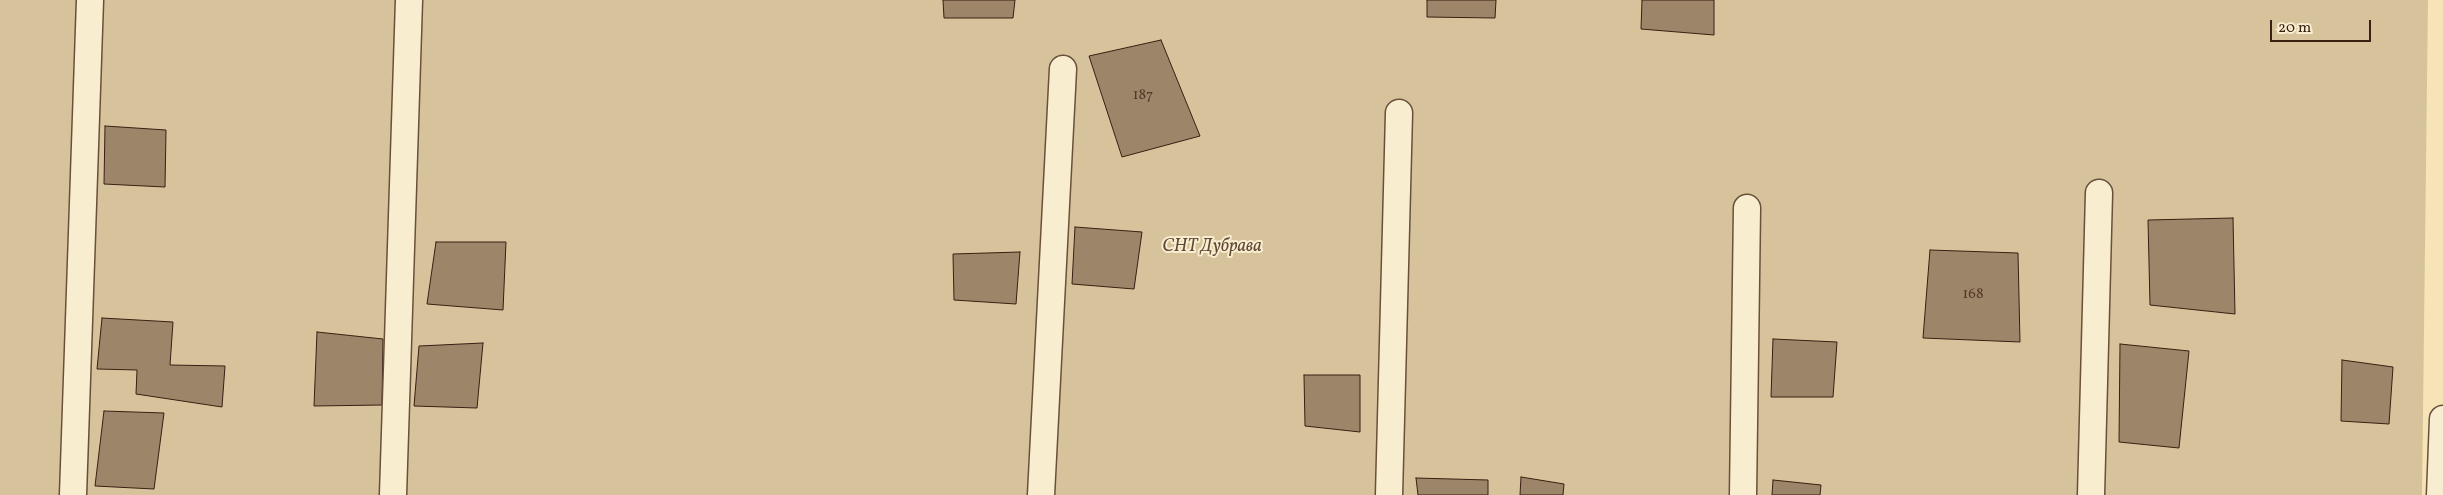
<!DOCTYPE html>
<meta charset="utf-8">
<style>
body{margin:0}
#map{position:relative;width:2443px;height:495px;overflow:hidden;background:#f6e4b7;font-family:Vollkorn,serif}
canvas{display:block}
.scale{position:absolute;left:2270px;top:20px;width:101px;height:22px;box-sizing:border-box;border:2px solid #3a1f13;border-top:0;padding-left:6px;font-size:15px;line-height:18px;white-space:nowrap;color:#3a1f13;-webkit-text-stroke:4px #f9edd0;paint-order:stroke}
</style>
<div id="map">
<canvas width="2443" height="495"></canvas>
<div class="scale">20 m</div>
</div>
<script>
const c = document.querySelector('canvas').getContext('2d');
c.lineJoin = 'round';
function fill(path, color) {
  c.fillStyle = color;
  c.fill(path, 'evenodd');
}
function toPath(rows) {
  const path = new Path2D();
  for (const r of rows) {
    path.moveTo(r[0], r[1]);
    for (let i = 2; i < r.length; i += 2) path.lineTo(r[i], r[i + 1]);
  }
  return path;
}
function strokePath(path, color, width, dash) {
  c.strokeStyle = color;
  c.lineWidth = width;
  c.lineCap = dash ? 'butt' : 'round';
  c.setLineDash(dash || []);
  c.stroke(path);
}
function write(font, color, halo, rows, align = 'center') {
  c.font = font + ' Vollkorn,serif';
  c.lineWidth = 4;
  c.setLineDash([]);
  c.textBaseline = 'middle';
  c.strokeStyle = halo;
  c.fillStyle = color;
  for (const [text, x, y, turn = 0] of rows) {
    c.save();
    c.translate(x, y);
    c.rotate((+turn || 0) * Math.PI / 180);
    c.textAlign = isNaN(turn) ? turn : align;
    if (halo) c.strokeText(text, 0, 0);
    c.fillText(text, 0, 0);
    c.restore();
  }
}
fill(toPath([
 [0,0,2428,0,2422,495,0,495]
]), '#d6c39b');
const building = toPath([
 [943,0,1015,0,1013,18,944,18,943,0],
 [1427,0,1496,0,1495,18,1427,17,1427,0],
 [1642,0,1714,0,1714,35,1641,29,1642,0],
 [1161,40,1200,136,1122,157,1089,56,1161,40],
 [105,126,166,130,165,187,104,184,105,126],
 [2233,218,2235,314,2150,305,2148,220,2233,218],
 [1075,227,1142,232,1134,289,1072,284,1075,227],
 [436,242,506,242,503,310,427,304,436,242],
 [1930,250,2018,253,2020,342,1923,338,1930,250],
 [1020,252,1016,304,954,300,953,254,1020,252],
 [102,318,173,322,170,365,225,366,222,407,136,394,137,370,97,369,102,318],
 [317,332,383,339,382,405,314,406,317,332],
 [1773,339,1837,342,1833,397,1771,397,1773,339],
 [483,343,477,408,414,406,419,346,483,343],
 [2120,344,2189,351,2179,448,2119,442,2120,344],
 [2342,360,2393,367,2389,424,2341,421,2342,360],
 [1304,375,1360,375,1360,432,1305,426,1304,375],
 [104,411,164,413,154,489,95,486,104,411],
 [1521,477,1564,484,1563,495,1520,495,1521,477],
 [1416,478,1488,480,1488,495,1418,495,1416,478],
 [1773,480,1821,485,1820,495,1772,495,1773,480]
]);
fill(building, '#9c8568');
strokePath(building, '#3a1f13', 1);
const minor = toPath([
 [73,495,90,0],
 [393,495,409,0],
 [1041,495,1063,69],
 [1389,495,1399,113],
 [1743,495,1747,208],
 [2091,495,2099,193],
 [2440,495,2443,419]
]);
strokePath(minor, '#69503c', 29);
strokePath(minor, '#f9edd0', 26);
write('15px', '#523828', null, [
 ["187",1143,96],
 ["168",1973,295]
]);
write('italic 18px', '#614835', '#f9edd0', [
 ["СНТ Дубрава",1212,248]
]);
</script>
